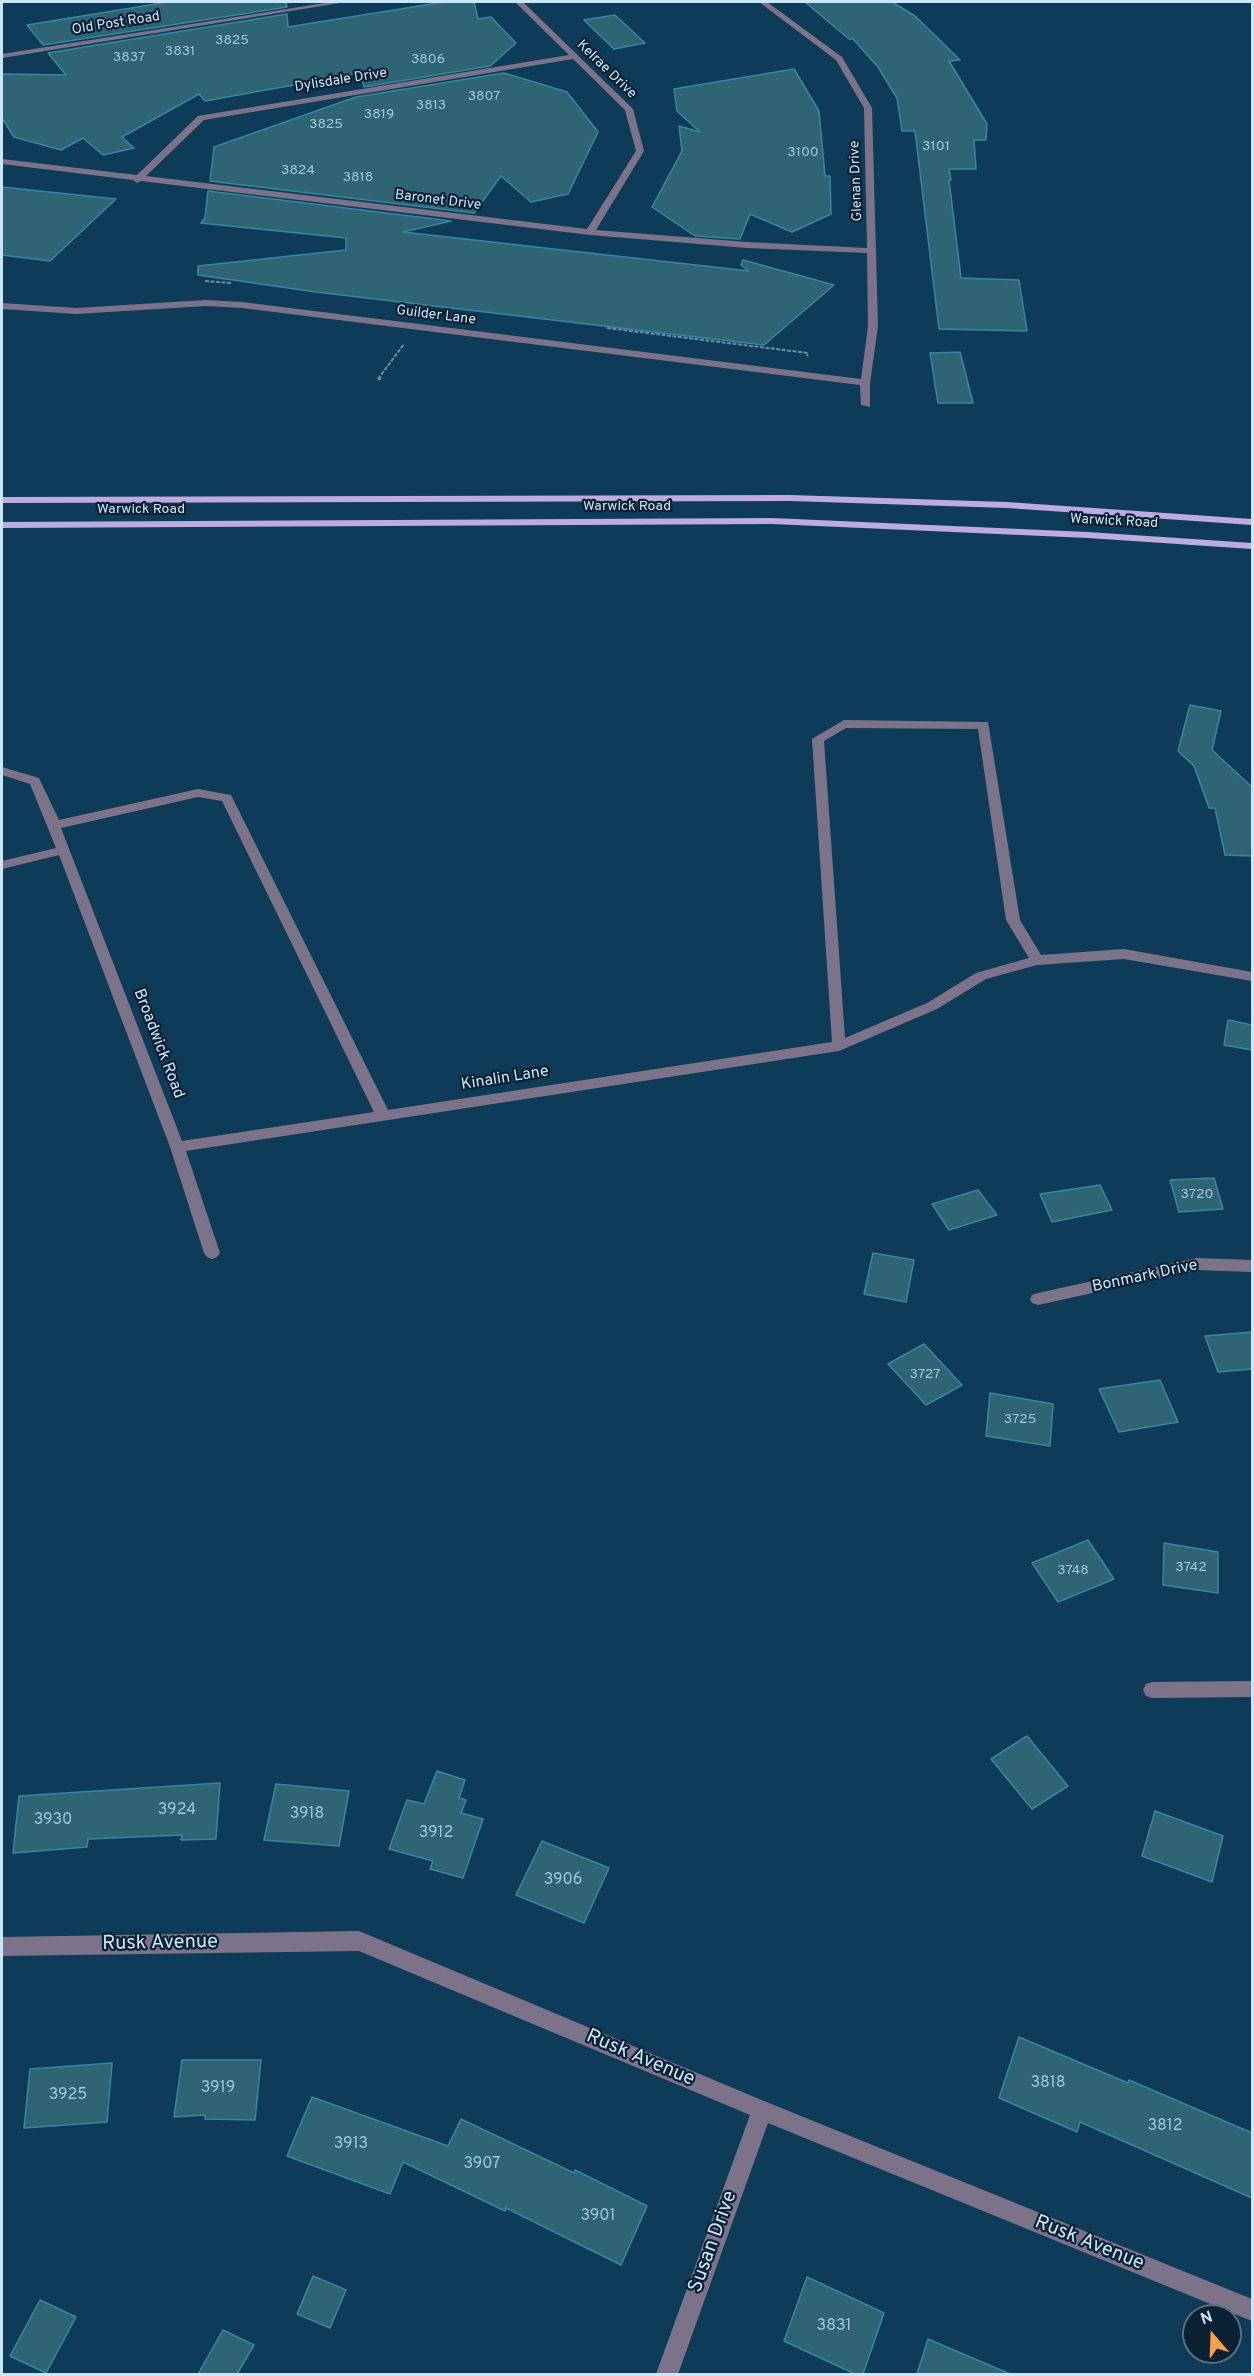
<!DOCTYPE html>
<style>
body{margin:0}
#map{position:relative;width:1254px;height:2376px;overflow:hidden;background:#0e3c58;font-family:Overpass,sans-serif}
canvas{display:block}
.frame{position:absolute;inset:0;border:3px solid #c9e6fc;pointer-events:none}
.north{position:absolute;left:1182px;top:2304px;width:60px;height:60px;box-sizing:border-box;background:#092132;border:2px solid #567083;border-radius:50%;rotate:341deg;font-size:16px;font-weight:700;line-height:24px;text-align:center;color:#c9e6fc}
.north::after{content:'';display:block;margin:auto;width:21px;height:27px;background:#f8a04b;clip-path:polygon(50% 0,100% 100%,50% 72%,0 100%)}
</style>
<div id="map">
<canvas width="1254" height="2376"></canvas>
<div class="frame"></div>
<div class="north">N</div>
</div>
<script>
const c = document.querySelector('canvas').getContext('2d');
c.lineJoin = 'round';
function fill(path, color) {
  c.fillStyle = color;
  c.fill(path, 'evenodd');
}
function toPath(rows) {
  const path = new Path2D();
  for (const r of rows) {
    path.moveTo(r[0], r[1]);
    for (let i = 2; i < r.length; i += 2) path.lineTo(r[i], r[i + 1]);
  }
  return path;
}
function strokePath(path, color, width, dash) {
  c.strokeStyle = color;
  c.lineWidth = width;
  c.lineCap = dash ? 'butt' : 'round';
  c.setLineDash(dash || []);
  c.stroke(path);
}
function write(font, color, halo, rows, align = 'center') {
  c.font = font + ' Overpass,sans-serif';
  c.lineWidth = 4.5;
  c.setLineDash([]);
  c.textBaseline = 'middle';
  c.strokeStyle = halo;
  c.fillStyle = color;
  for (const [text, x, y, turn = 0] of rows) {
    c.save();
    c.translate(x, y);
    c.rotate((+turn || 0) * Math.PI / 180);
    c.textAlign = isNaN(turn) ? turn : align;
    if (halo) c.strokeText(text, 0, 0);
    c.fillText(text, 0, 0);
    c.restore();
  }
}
const building = toPath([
 [168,2,286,2,287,7,43,45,27,25,168,2],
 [444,2,474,2,478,19,491,17,516,43,490,66,364,87,360,73,205,101,199,94,122,137,134,148,103,155,83,138,61,150,14,137,2,118,2,74,66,75,48,53,287,14,288,27,444,2],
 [805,2,892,2,915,16,960,60,949,61,987,124,986,140,974,140,976,169,949,169,951,180,949,180,961,278,1019,280,1027,331,939,329,915,131,902,131,897,98,878,67,853,39,849,39,805,2],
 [615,15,645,43,614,49,584,20,615,15],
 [794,69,819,111,825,176,830,176,831,214,792,232,750,214,740,239,695,236,652,207,682,151,679,126,700,132,677,111,674,89,794,69],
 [504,73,567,92,598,132,568,194,531,202,501,176,474,213,210,181,214,147,356,97,504,73],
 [2,187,68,194,116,199,50,261,2,255,2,187],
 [208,191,451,221,403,232,749,271,741,265,743,260,834,285,764,345,316,292,198,275,198,266,346,250,346,238,201,223,205,218,208,191],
 [960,352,973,403,938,403,930,353,960,352],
 [1190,705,1221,711,1212,750,1252,787,1252,856,1225,855,1215,808,1209,808,1194,766,1178,751,1190,705],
 [1228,1020,1252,1025,1252,1050,1224,1045,1228,1020],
 [1214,1178,1223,1209,1179,1212,1170,1180,1214,1178],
 [1100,1185,1112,1210,1052,1222,1040,1194,1100,1185],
 [978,1190,997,1215,949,1230,932,1204,978,1190],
 [873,1253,914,1260,906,1302,864,1294,873,1253],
 [1252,1332,1252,1369,1218,1372,1205,1336,1252,1332],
 [924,1344,962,1385,926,1405,888,1364,924,1344],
 [1160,1380,1178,1422,1119,1432,1099,1389,1160,1380],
 [990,1393,1053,1404,1050,1446,986,1436,990,1393],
 [1088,1540,1114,1579,1058,1602,1032,1563,1088,1540],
 [1164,1543,1218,1552,1218,1593,1163,1585,1164,1543],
 [1027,1736,1068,1786,1032,1809,991,1759,1027,1736],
 [437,1771,465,1780,459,1798,466,1800,461,1813,483,1819,463,1878,430,1869,433,1861,389,1849,407,1800,424,1804,437,1771],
 [220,1783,216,1839,181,1840,182,1835,88,1839,87,1847,13,1853,19,1796,220,1783],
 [276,1784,349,1791,339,1846,264,1840,276,1784],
 [1155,1811,1223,1836,1212,1882,1142,1856,1155,1811],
 [542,1841,609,1868,584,1923,516,1895,542,1841],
 [1019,2037,1128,2083,1129,2080,1252,2133,1252,2198,1080,2122,1077,2132,999,2098,1019,2037],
 [182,2060,261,2060,255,2120,205,2119,205,2115,174,2117,182,2060],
 [112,2063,107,2122,24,2128,30,2069,112,2063],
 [312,2097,448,2146,461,2119,574,2173,575,2170,647,2206,621,2265,506,2208,505,2211,403,2162,390,2194,287,2156,312,2097],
 [313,2276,346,2290,330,2328,297,2314,313,2276],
 [807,2277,884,2313,863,2374,855,2374,784,2341,807,2277],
 [40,2300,76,2317,46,2373,10,2356,40,2300],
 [223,2330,254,2345,237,2374,198,2374,223,2330],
 [928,2339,1010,2374,917,2374,928,2339]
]);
fill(building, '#2f6475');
strokePath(building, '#3688a1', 1.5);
strokePath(toPath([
 [205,281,231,283],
 [607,328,808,353,807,356],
 [378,379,404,344]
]), '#688ea7', 2, [4, 1.5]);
strokePath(toPath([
 [378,379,381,378]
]), '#688ea7', 3, [4.5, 2]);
fill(toPath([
 [331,2,346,2,2,58,2,54,331,2],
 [515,2,523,2,633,109,644,151,596,230,747,242,867,248,864,108,836,60,759,2,767,2,842,57,872,108,878,326,870,383,870,407,861,405,860,385,242,308,206,306,76,314,2,309,2,303,76,308,206,300,242,302,861,379,868,326,867,253,747,248,590,235,141,181,137,183,133,180,2,164,2,159,137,175,198,116,569,55,515,2],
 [573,59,625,110,636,151,587,229,146,176,204,120,573,59],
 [844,720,988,722,1020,920,1041,955,1124,949,1252,972,1252,981,1124,959,1037,965,986,979,937,1009,839,1051,186,1151,220,1253,217,1257,212,1259,207,1257,204,1253,170,1147,59,855,2,869,2,861,56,848,30,784,2,775,2,767,39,778,59,820,198,789,231,795,388,1110,832,1042,812,739,844,720],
 [846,728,978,729,1006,920,1029,958,976,973,927,1003,845,1038,824,741,846,728],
 [198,797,222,801,374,1112,182,1141,61,828,198,797],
 [1197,1258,1252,1260,1252,1272,1197,1270,1038,1305,1032,1303,1030,1299,1032,1295,1038,1293,1197,1258],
 [1252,1681,1252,1697,1152,1698,1146,1696,1143,1690,1146,1684,1152,1682,1252,1681],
 [359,1931,764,2101,1252,2299,1252,2321,768,2123,678,2374,656,2374,750,2115,359,1951,2,1956,2,1937,359,1931]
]), '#7c738b');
fill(toPath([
 [790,495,1007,502,1252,519,1252,525,1007,508,790,501,2,503,2,497,790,495],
 [772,518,1088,532,1252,543,1252,549,1088,538,772,524,2,528,2,522,772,518]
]), '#beacde');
write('14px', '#c9e6fc', '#092132', [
 ["Old Post Road",116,24,-9],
 ["Kelrae Drive",606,70,44],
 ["Dylisdale Drive",341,81,-9],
 ["Glenan Drive",857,181,-92],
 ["Baronet Drive",438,201,7],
 ["Guilder Lane",436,316,7],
 ["Warwick Road",627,507],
 ["Warwick Road",141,510],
 ["Warwick Road",1114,522,3]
]);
write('14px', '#a2c6da', null, [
 ["3825",232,41],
 ["3831",180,52],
 ["3837",129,58],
 ["3806",428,60],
 ["3807",484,97],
 ["3813",431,106],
 ["3819",379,115],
 ["3825",326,125],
 ["3101",936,147],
 ["3100",803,153],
 ["3824",298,171],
 ["3818",358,178],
 ["3720",1197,1195],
 ["3727",925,1375],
 ["3725",1020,1420],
 ["3742",1191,1568],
 ["3748",1073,1571]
]);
write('16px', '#c9e6fc', '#092132', [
 ["Broadwick Road",158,1044,69],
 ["Kinalin Lane",505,1079,-9],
 ["Bonmark Drive",1145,1277,-12]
]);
write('16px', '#a2c6da', null, [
 ["3924",177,1811],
 ["3918",307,1815],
 ["3930",53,1821],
 ["3912",436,1834],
 ["3906",563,1881],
 ["3818",1048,2084],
 ["3919",218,2089],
 ["3925",68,2096],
 ["3812",1165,2127],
 ["3913",351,2145],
 ["3907",482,2165],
 ["3901",598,2217],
 ["3831",834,2327]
]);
write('20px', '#c9e6fc', '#092132', [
 ["Rusk Avenue",160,1944,-1],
 ["Rusk Avenue",640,2059,23],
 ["Susan Drive",714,2242,-70],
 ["Rusk Avenue",1089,2244,22]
]);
</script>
